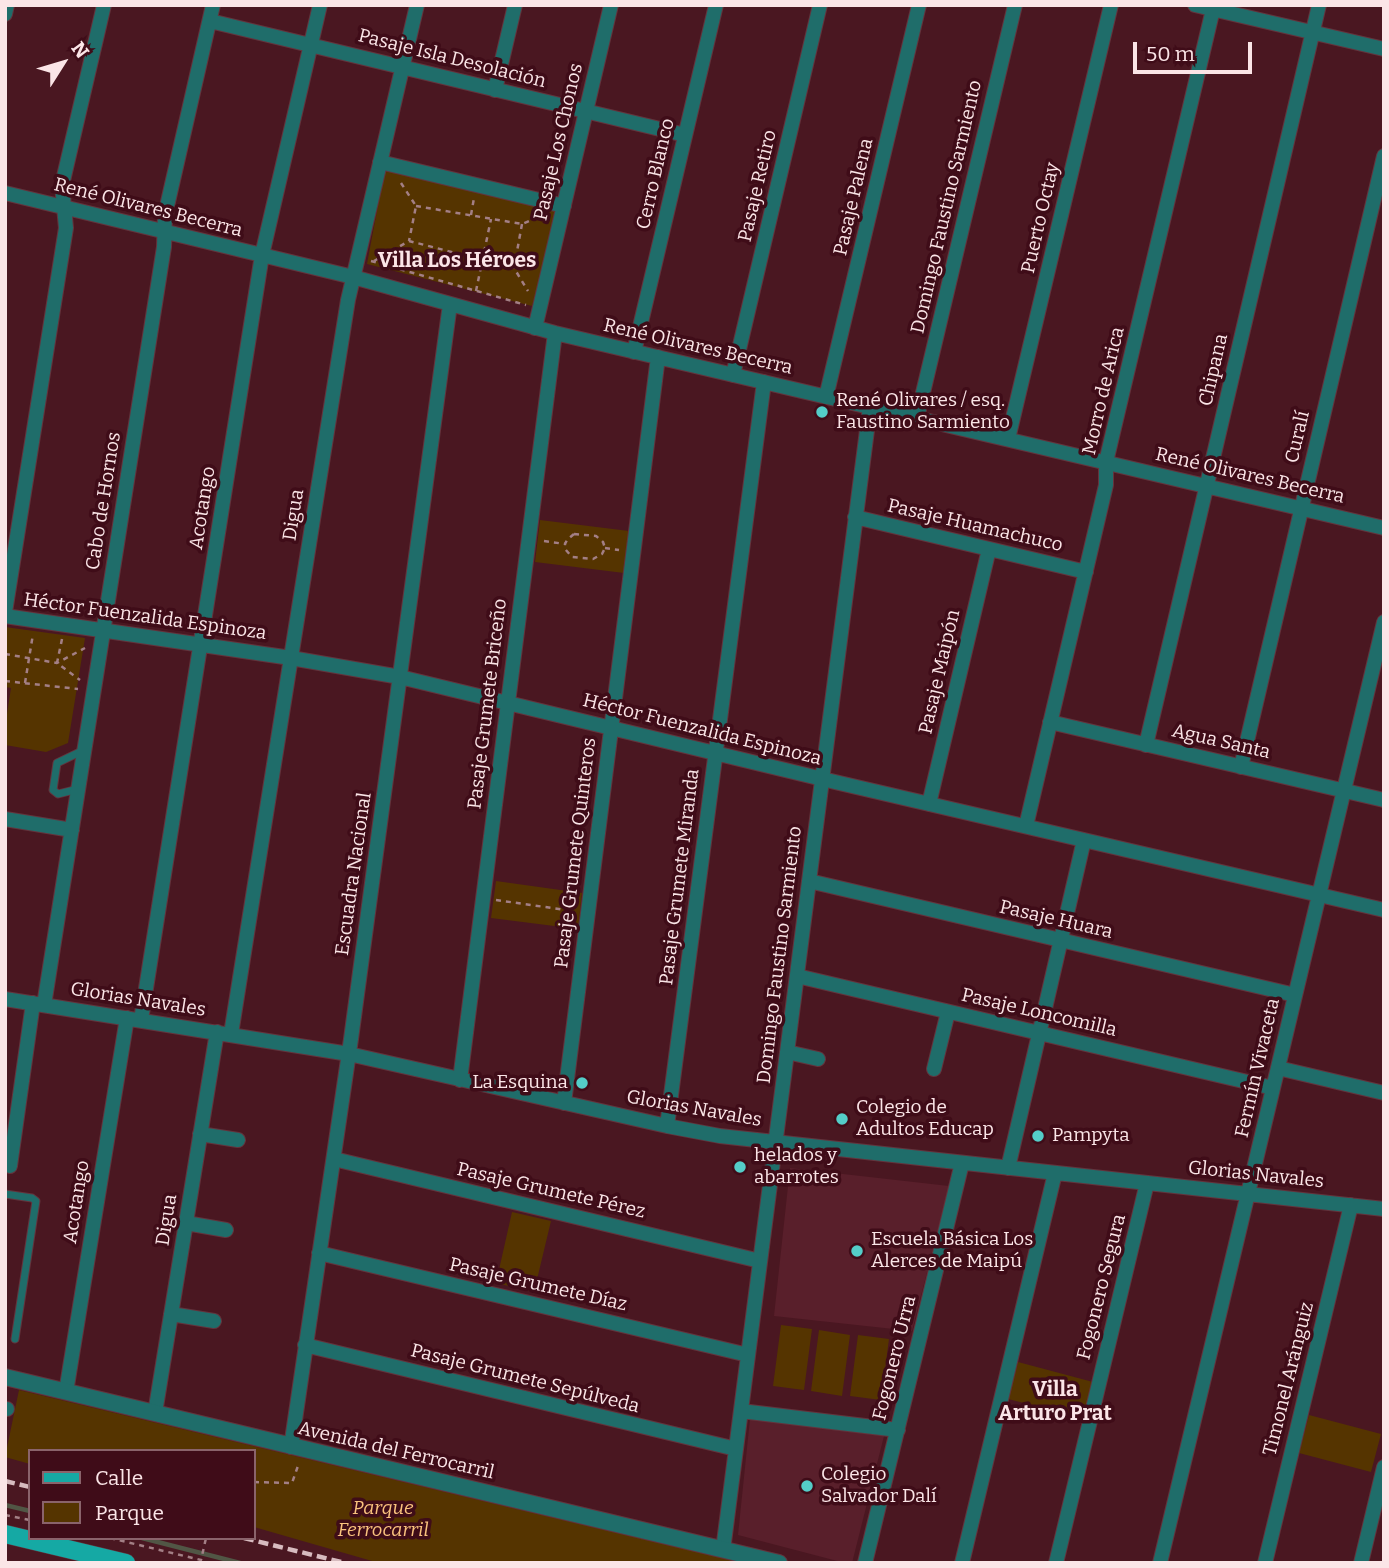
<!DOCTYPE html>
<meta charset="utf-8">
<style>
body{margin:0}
#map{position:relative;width:1389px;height:1568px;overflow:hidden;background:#4a1721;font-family:Bitter,serif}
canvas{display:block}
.frame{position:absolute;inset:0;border:7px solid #fbe5e7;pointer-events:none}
.legend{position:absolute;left:28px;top:1449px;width:228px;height:91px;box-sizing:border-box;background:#3f0c18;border:2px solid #8a636b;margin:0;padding:9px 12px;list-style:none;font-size:21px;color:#fbe5e7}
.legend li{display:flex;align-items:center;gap:14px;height:35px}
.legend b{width:35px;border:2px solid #8a636b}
.north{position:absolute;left:28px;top:28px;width:70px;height:70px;-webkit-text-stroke:5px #3f0c18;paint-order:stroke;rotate:53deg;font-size:19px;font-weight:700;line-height:28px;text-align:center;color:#fbe5e7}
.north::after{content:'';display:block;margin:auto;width:24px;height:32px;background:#fbe5e7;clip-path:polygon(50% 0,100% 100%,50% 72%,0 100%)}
.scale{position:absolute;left:1133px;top:42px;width:119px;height:32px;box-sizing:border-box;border:4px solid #fbe5e7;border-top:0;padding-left:9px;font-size:21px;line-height:24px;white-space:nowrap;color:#fbe5e7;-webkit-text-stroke:5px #3f0c18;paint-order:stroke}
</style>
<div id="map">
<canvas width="1389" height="1568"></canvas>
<div class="frame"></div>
<ul class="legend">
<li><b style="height:9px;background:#15a9a4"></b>Calle</li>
<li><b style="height:19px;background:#553400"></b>Parque</li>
</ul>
<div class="north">N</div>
<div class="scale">50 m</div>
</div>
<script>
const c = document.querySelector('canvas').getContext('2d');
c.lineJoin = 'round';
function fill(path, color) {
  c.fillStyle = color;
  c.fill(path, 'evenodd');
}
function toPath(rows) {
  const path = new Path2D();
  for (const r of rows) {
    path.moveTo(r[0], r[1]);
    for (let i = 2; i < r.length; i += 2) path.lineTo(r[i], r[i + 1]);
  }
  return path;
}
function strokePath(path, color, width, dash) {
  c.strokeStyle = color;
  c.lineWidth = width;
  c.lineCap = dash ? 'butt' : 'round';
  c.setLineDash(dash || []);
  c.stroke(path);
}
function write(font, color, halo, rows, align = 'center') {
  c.font = font + ' Bitter,serif';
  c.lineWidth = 7;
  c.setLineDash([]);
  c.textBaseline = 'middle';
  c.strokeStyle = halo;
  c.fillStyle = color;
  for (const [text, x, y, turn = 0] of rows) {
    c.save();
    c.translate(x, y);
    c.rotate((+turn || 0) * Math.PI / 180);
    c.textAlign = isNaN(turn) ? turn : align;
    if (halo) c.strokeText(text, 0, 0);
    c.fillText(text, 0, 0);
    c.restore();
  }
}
fill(toPath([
 [790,1168,949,1186,912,1331,774,1316],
 [750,1419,884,1436,852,1563,845,1563,738,1535]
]), '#591f2b');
fill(toPath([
 [390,168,554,208,557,215,532,306,367,264,384,173],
 [540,520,629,531,624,573,535,562],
 [5,627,85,638,68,743,46,752,5,745,5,727,11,688,5,687],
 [496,881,582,893,578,929,491,918],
 [512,1212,551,1221,534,1292,496,1283],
 [781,1325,812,1329,804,1390,773,1386],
 [819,1330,850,1335,842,1396,811,1391],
 [858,1335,889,1339,881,1400,850,1396],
 [1018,1362,1093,1382,1083,1418,1008,1399],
 [19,1390,479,1500,743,1563,379,1563,254,1527,254,1451,30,1451,30,1464,5,1457],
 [1309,1415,1381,1434,1371,1472,1299,1453]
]), '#553400');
strokePath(toPath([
 [5,1505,30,1511],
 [142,1538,240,1563]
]), '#515645', 4.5);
const service = toPath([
 [78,789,58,794,53,790,57,763,84,750],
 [5,1194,32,1198,36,1201,15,1339]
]);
const minor = toPath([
 [1195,5,1384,49],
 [5,14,7,5],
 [210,21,685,135],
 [495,90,515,5],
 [380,162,564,206],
 [5,193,353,277,555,333,1384,528],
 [535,328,611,5],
 [634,352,716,5],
 [733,375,820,5],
 [826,397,919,5],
 [917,418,1015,5],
 [1008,439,1111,5],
 [855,517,1086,572],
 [5,612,66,228,62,185,104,5],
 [5,616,291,658,400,677,835,782,1384,910],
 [1050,722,1384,800],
 [1146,745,1319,5],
 [1241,767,1384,156],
 [929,804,989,549],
 [5,819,72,830],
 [1026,826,1106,485,1106,462,1110,445,1214,5],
 [809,881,1295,995],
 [797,976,1273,1088],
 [5,999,349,1054,667,1126,720,1136,1384,1209],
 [44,1005,164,247,165,215,213,5],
 [141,1020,262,255,320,5],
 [231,1034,348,300,417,5],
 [787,1052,818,1059],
 [1278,1068,1384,1093],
 [934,1069,948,1012],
 [460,1080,555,333],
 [564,1103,658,357],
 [667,1126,764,382],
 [200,1134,238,1140],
 [334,1159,760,1261],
 [10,1166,33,1003],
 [1008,1168,1084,840],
 [186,1223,226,1230],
 [319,1253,748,1355],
 [171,1314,214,1321],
 [305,1345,736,1449],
 [66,1392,127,1018],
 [5,1409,7,1409],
 [741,1411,898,1430],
 [155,1413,217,1032],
 [291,1447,351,1039,450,304],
 [723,1550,870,407],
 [865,1563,962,1163],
 [962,1563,1055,1173],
 [1056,1563,1147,1183],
 [1160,1563,1384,622],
 [1265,1563,1351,1205],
 [1361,1563,1384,1467]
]);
const tertiary = toPath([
 [5,1377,779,1563]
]);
const primary = toPath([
 [5,1534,126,1563]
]);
strokePath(service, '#63343d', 9);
strokePath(minor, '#63343d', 16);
strokePath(tertiary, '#63343d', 18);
strokePath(primary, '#63343d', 19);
strokePath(toPath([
 [401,183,416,206,409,241],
 [416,206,522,224,541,216],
 [471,215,474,198],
 [522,224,514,268,528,291],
 [371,261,526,305],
 [374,261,409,241,514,268],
 [476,291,491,219],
 [574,534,596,536,603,542,605,548,602,554,593,559,572,557,565,549,565,544,567,540,574,534],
 [544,541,565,544],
 [605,548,619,550],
 [62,639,57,663,80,680],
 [5,654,57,663,85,648],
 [5,681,78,689],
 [25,683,33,634],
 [496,900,573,911],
 [254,1482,292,1483,299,1463],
 [5,1515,30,1520],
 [110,1538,201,1560,206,1538]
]), '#a37f85', 2.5, [5, 5]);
strokePath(service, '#1f6d6a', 7);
strokePath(minor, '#1f6d6a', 14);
strokePath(tertiary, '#1f6d6a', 16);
strokePath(primary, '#15a9a4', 18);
strokePath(toPath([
 [5,1481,30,1487],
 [244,1538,345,1563]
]), '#d7bbbf', 4.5, [10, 5]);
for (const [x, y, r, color] of [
 [822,412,7,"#54cdc8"],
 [582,1083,7,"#54cdc8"],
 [842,1119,7,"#54cdc8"],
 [1038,1136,7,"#54cdc8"],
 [740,1167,7,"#54cdc8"],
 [857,1251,7,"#54cdc8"],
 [807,1486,7,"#54cdc8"]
]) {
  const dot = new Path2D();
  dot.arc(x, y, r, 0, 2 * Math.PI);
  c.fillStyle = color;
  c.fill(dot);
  strokePath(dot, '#3f0c18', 2.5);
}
write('19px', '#fbe5e7', '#3f0c18', [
 ["Pasaje Isla Desolación",452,59,14],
 ["Pasaje Los Chonos",559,142,-77],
 ["Cerro Blanco",656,174,-77],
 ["Pasaje Retiro",758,186,-77],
 ["Pasaje Palena",854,197,-77],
 ["Domingo Faustino Sarmiento",947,207,-77],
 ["René Olivares Becerra",148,208,14],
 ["Puerto Octay",1041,218,-77],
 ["René Olivares Becerra",698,347,13],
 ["Chipana",1214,370,-77],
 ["Morro de Arica",1104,391,-77],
 ["Curalí",1298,437,-77],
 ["René Olivares Becerra",1250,476,13],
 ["Cabo de Hornos",104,501,-81],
 ["Acotango",203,508,-81],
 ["Digua",294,515,-81],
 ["Pasaje Huamachuco",975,526,13],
 ["Héctor Fuenzalida Espinoza",145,617,8],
 ["Pasaje Maipón",940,672,-77],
 ["Pasaje Grumete Briceño",488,704,-83],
 ["Héctor Fuenzalida Espinoza",702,730,14],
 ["Agua Santa",1221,742,13],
 ["Pasaje Grumete Quinteros",576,853,-83],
 ["Escuadra Nacional",354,874,-82],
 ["Pasaje Grumete Miranda",680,877,-83],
 ["Pasaje Huara",1056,920,13],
 ["Domingo Faustino Sarmiento",780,955,-83],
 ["Glorias Navales",138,1000,9],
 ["Pasaje Loncomilla",1039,1013,13],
 ["Fermín Vivaceta",1258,1068,-77],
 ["Glorias Navales",694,1109,10],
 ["Glorias Navales",1256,1175,6],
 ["Pasaje Grumete Pérez",551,1191,13],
 ["Acotango",77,1202,-81],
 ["Digua",167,1220,-81],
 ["Pasaje Grumete Díaz",538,1285,13],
 ["Fogonero Segura",1102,1287,-76],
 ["Fogonero Urra",895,1358,-76],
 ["Pasaje Grumete Sepúlveda",525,1379,14],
 ["Timonel Aránguiz",1289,1379,-76],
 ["Avenida del Ferrocarril",396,1451,13]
]);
write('19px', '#fbe5e7', '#3f0c18', [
 ["René Olivares / esq.",836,401],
 ["Faustino Sarmiento",836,423],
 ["La Esquina",568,1083,"right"],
 ["Colegio de",856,1108],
 ["Adultos Educap",856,1130],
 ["Pampyta",1052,1136],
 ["helados y",754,1156],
 ["abarrotes",754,1178],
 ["Escuela Básica Los",871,1240],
 ["Alerces de Maipú",871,1262],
 ["Colegio",821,1475],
 ["Salvador Dalí",821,1497]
], 'left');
write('italic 19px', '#fac37e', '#3f0c18', [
 ["Parque",383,1509],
 ["Ferrocarril",383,1531]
]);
write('bold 21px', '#fbe5e7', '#3f0c18', [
 ["Villa Los Héroes",457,261],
 ["Villa",1055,1390],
 ["Arturo Prat",1055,1414]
]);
</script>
